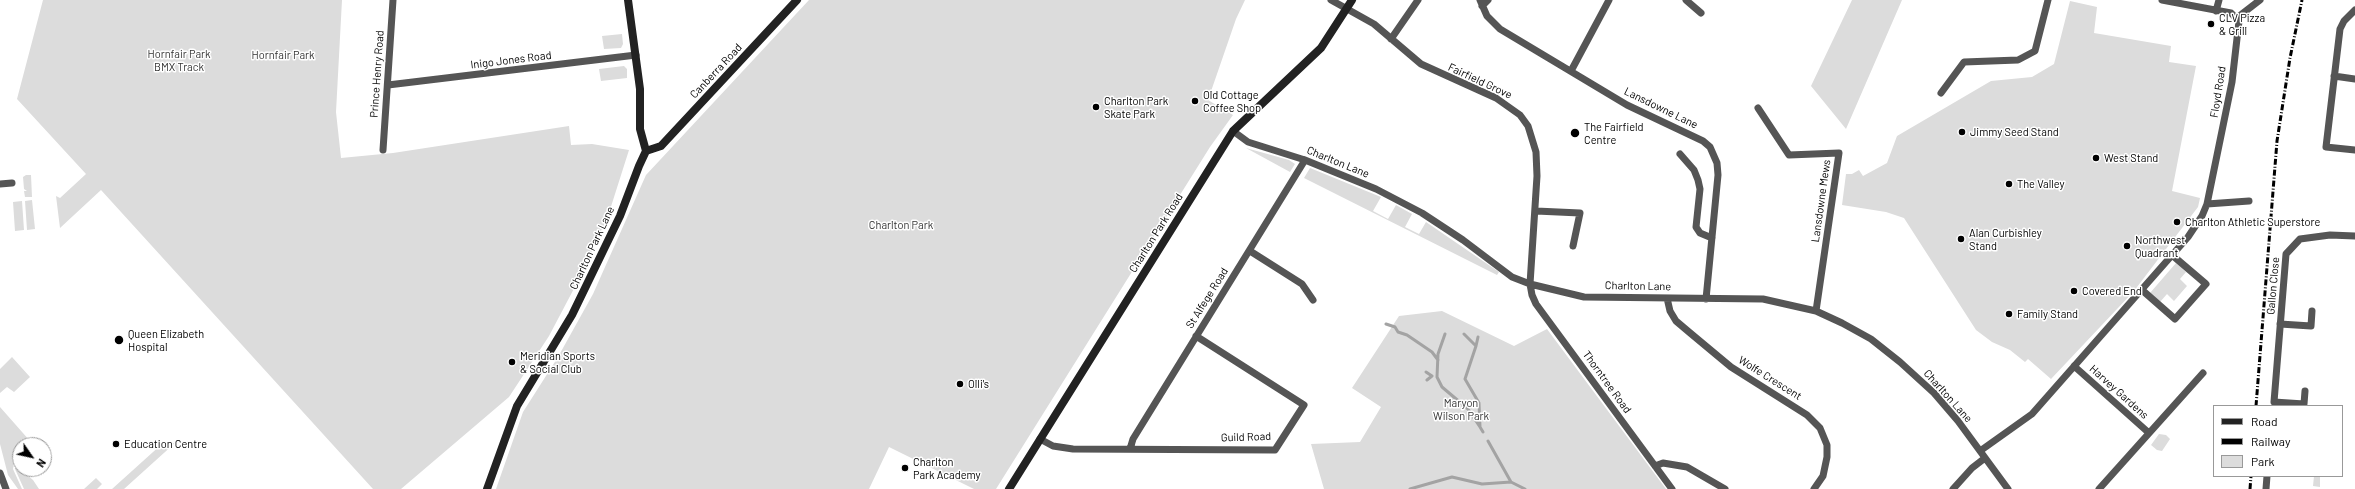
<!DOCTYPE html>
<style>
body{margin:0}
#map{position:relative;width:2355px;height:489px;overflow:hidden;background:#fff;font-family:Barlow,sans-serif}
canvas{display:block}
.legend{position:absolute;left:2213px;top:405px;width:130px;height:72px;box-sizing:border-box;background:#fff;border:1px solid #999;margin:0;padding:5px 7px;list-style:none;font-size:12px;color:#000}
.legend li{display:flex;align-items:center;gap:8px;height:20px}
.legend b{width:20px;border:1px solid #999}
.north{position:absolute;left:12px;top:437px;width:40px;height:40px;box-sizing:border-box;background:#fff;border:1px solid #999;border-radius:50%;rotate:124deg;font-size:11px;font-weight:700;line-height:16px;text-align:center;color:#000}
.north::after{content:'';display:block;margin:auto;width:14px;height:18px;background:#000;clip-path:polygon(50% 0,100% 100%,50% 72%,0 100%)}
</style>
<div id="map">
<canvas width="2355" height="489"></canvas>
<ul class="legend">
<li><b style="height:5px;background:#222"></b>Road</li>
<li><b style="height:5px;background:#000"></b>Railway</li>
<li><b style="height:11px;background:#dcdcdc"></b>Park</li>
</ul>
<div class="north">N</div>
</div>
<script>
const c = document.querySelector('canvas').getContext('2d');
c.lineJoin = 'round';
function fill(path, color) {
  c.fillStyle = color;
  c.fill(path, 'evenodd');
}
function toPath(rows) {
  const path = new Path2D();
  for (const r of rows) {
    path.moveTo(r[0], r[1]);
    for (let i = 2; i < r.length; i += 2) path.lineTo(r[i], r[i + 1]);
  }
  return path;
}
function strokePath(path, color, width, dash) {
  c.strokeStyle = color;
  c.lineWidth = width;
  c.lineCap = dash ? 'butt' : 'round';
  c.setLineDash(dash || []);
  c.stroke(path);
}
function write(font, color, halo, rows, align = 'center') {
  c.font = font + ' Barlow,sans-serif';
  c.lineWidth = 3;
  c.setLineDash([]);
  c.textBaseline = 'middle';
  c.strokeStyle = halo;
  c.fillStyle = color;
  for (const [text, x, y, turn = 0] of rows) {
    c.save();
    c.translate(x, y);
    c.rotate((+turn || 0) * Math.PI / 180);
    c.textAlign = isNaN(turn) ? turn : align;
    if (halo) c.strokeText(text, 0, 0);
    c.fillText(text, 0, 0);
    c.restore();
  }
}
fill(toPath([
 [43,0,342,0,336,112,341,158,393,153,569,126,571,145,592,144,629,150,608,216,578,281,549,336,509,397,401,489,373,489,101,190,60,228,56,196,60,198,86,174,17,99],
 [809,0,1245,0,1236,19,1208,100,1233,115,1210,147,996,489,974,489,889,447,869,489,496,489,523,412,558,357,593,294,646,175],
 [1852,0,1902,0,1846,129,1811,86],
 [2070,1,2097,7,2094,33,2171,46,2169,62,2196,66,2172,191,2200,198,2198,207,2134,291,2051,379,2028,359,2025,362,2010,350,1992,342,1976,330,1904,218,1886,212,1842,205,1846,174,1852,174,1859,170,1863,176,1887,163,1897,136,1991,81,2032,77,2054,64],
 [622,34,623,44,621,48,604,49,602,36],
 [624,66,627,69,627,78,601,81,599,69],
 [1246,148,1289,160,1295,164,1290,172],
 [1310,168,1381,197,1373,211,1388,219,1396,205,1412,214,1405,227,1419,234,1426,222,1499,272,1497,275,1304,178],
 [26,175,31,175,32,197,25,197,24,191,27,191,24,189,23,177],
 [32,200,35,229,27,230,25,201],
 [22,201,24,230,15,231,13,202],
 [2176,263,2186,272,2180,279,2187,286,2174,301,2167,294,2160,302,2150,293],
 [1442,311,1514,346,1547,329,1666,489,1324,489,1311,444,1360,442,1381,407,1352,388,1399,316],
 [12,357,30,377,14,392,7,387,0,393,0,369],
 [0,407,30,441,26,445,20,445,20,451,15,457,13,469,22,489,18,489,8,475,0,444],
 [2159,434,2166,435,2170,439,2162,451,2157,450,2151,445],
 [163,443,175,443,124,489,112,489],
 [17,457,20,459,20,469,33,480,39,489,24,489,15,469],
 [2314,476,2320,476,2320,487,2313,486],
 [96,478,102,484,97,489,84,489]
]), '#dcdcdc');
strokePath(toPath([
 [1386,324,1395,327,1398,332,1407,335,1432,352,1438,360],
 [1445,334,1438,354,1437,377,1442,387,1468,409,1480,427],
 [1464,334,1476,346,1465,379,1479,403,1480,427,1483,432],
 [1476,346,1478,337],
 [1426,372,1432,376,1427,380],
 [1488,441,1511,482,1525,489],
 [1410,489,1452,477,1482,484,1511,482]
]), '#a3a3a3', 3);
strokePath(toPath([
 [1331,0,1374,24,1421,64,1496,98,1520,115,1528,126,1536,152,1537,176,1530,284,1532,295,1536,304,1672,489],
 [1480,0,1487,16,1500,29,1627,105,1703,141,1710,147,1717,163,1718,175,1706,299],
 [1686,0,1701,13],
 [1482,6,1488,0],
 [2355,10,2344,21,2340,29,2326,147,2355,150],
 [2216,11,2219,0],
 [2238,17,2260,0],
 [1391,39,1418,0],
 [1571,71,1609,0],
 [2334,76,2355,79],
 [388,85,636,55],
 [1941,93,1964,62,2018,60,2035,51,2048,0],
 [1758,108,1789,155,1839,153,1816,311],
 [1233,131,1248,142,1305,160,1376,189,1422,213,1463,240,1512,277,1530,284,1584,297,1763,299,1816,311,1842,323,1871,339,1900,362,1934,393,1958,421,2008,489],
 [383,150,393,0],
 [1680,154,1694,170,1698,180,1700,189,1696,227,1700,233,1712,238],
 [0,184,12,183],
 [2207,204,2249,201],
 [1536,211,1580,213,1573,246],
 [1250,251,1302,284,1313,300],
 [2142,290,2175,319,2206,284,2172,255],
 [1667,298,1670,311,1676,321,1689,332,1731,367,1807,415,1820,428,1827,445,1827,457,1823,476,1814,489],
 [2280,324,2311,326,2312,311],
 [2074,366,2149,433],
 [2305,391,2304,404,2274,402,2286,254,2300,239,2330,235,2355,236],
 [1040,439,1053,446,1073,449,1275,450,1304,405,1196,336],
 [1130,449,1133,439,1305,160],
 [1980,451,2032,414,2188,237,2202,216,2207,204,2232,82,2239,21,2231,13,2162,0],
 [1655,466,1663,463,1687,467,1725,489],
 [0,473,6,489],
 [1953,489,1972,468,1985,458],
 [2099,489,2203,373],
 [2266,489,2267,476]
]), '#555', 7);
strokePath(toPath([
 [646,151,661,146,797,0],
 [487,489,517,406,572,315,620,216,639,166,646,151,640,129,640,89,628,0],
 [1009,489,1233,131,1321,48,1352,0]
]), '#222', 8);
strokePath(toPath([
 [2256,406,2277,141,2290,58,2302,0],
 [2250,489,2251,476]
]), '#000', 3, [6, 2, 1, 2]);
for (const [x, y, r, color] of [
 [2211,24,4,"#000"],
 [1195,101,4,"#000"],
 [1096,107,4,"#000"],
 [1962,132,4,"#000"],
 [1575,133,5,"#000"],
 [2096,158,4,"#000"],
 [2009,184,4,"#000"],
 [2177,222,4,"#000"],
 [1961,239,4,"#000"],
 [2127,246,4,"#000"],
 [2074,291,4,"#000"],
 [2009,314,4,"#000"],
 [119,340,5,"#000"],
 [512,362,4,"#000"],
 [960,384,4,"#000"],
 [116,444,4,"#000"],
 [905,468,4,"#000"]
]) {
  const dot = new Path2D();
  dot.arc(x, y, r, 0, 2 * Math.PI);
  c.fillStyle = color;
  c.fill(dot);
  strokePath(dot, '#fff', 1.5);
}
write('11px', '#000', '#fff', [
 ["CLV Pizza",2219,18],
 ["& Grill",2219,31],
 ["Old Cottage",1203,95],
 ["Coffee Shop",1203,108],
 ["Charlton Park",1104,101],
 ["Skate Park",1104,114],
 ["The Fairfield",1584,127],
 ["Centre",1584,140],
 ["Jimmy Seed Stand",1970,132],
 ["West Stand",2104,158],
 ["The Valley",2017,184],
 ["Charlton Athletic Superstore",2185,222],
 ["Alan Curbishley",1969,233],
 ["Stand",1969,246],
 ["Northwest",2135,240],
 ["Quadrant",2135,253],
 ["Covered End",2082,291],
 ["Family Stand",2017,314],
 ["Queen Elizabeth",128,334],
 ["Hospital",128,347],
 ["Meridian Sports",520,356],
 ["& Social Club",520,369],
 ["Olli's",968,384],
 ["Education Centre",124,444],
 ["Charlton",913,462],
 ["Park Academy",913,475]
], 'left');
write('11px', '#333', '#fff', [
 ["Hornfair Park",179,54],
 ["BMX Track",179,67],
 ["Hornfair Park",283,55],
 ["Charlton Park",901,225],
 ["Maryon",1461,403],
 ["Wilson Park",1461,416]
]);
write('11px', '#000', '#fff', [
 ["Inigo Jones Road",511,60,-7],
 ["Canberra Road",716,71,-47],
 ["Prince Henry Road",377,74,-86],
 ["Fairfield Grove",1480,81,25],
 ["Floyd Road",2218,92,-81],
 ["Lansdowne Lane",1661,108,26],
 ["Charlton Lane",1338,162,22],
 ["Lansdowne Mews",1821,201,-82],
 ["Charlton Park Road",1156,233,-58],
 ["Charlton Park Lane",592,248,-65],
 ["Charlton Lane",1638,286,1],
 ["Gallon Close",2273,286,-85],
 ["St Alfege Road",1207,298,-58],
 ["Wolfe Crescent",1770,378,32],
 ["Thorntree Road",1607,382,54],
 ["Harvey Gardens",2119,392,42],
 ["Charlton Lane",1948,396,48],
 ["Guild Road",1246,437,-2]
]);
</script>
